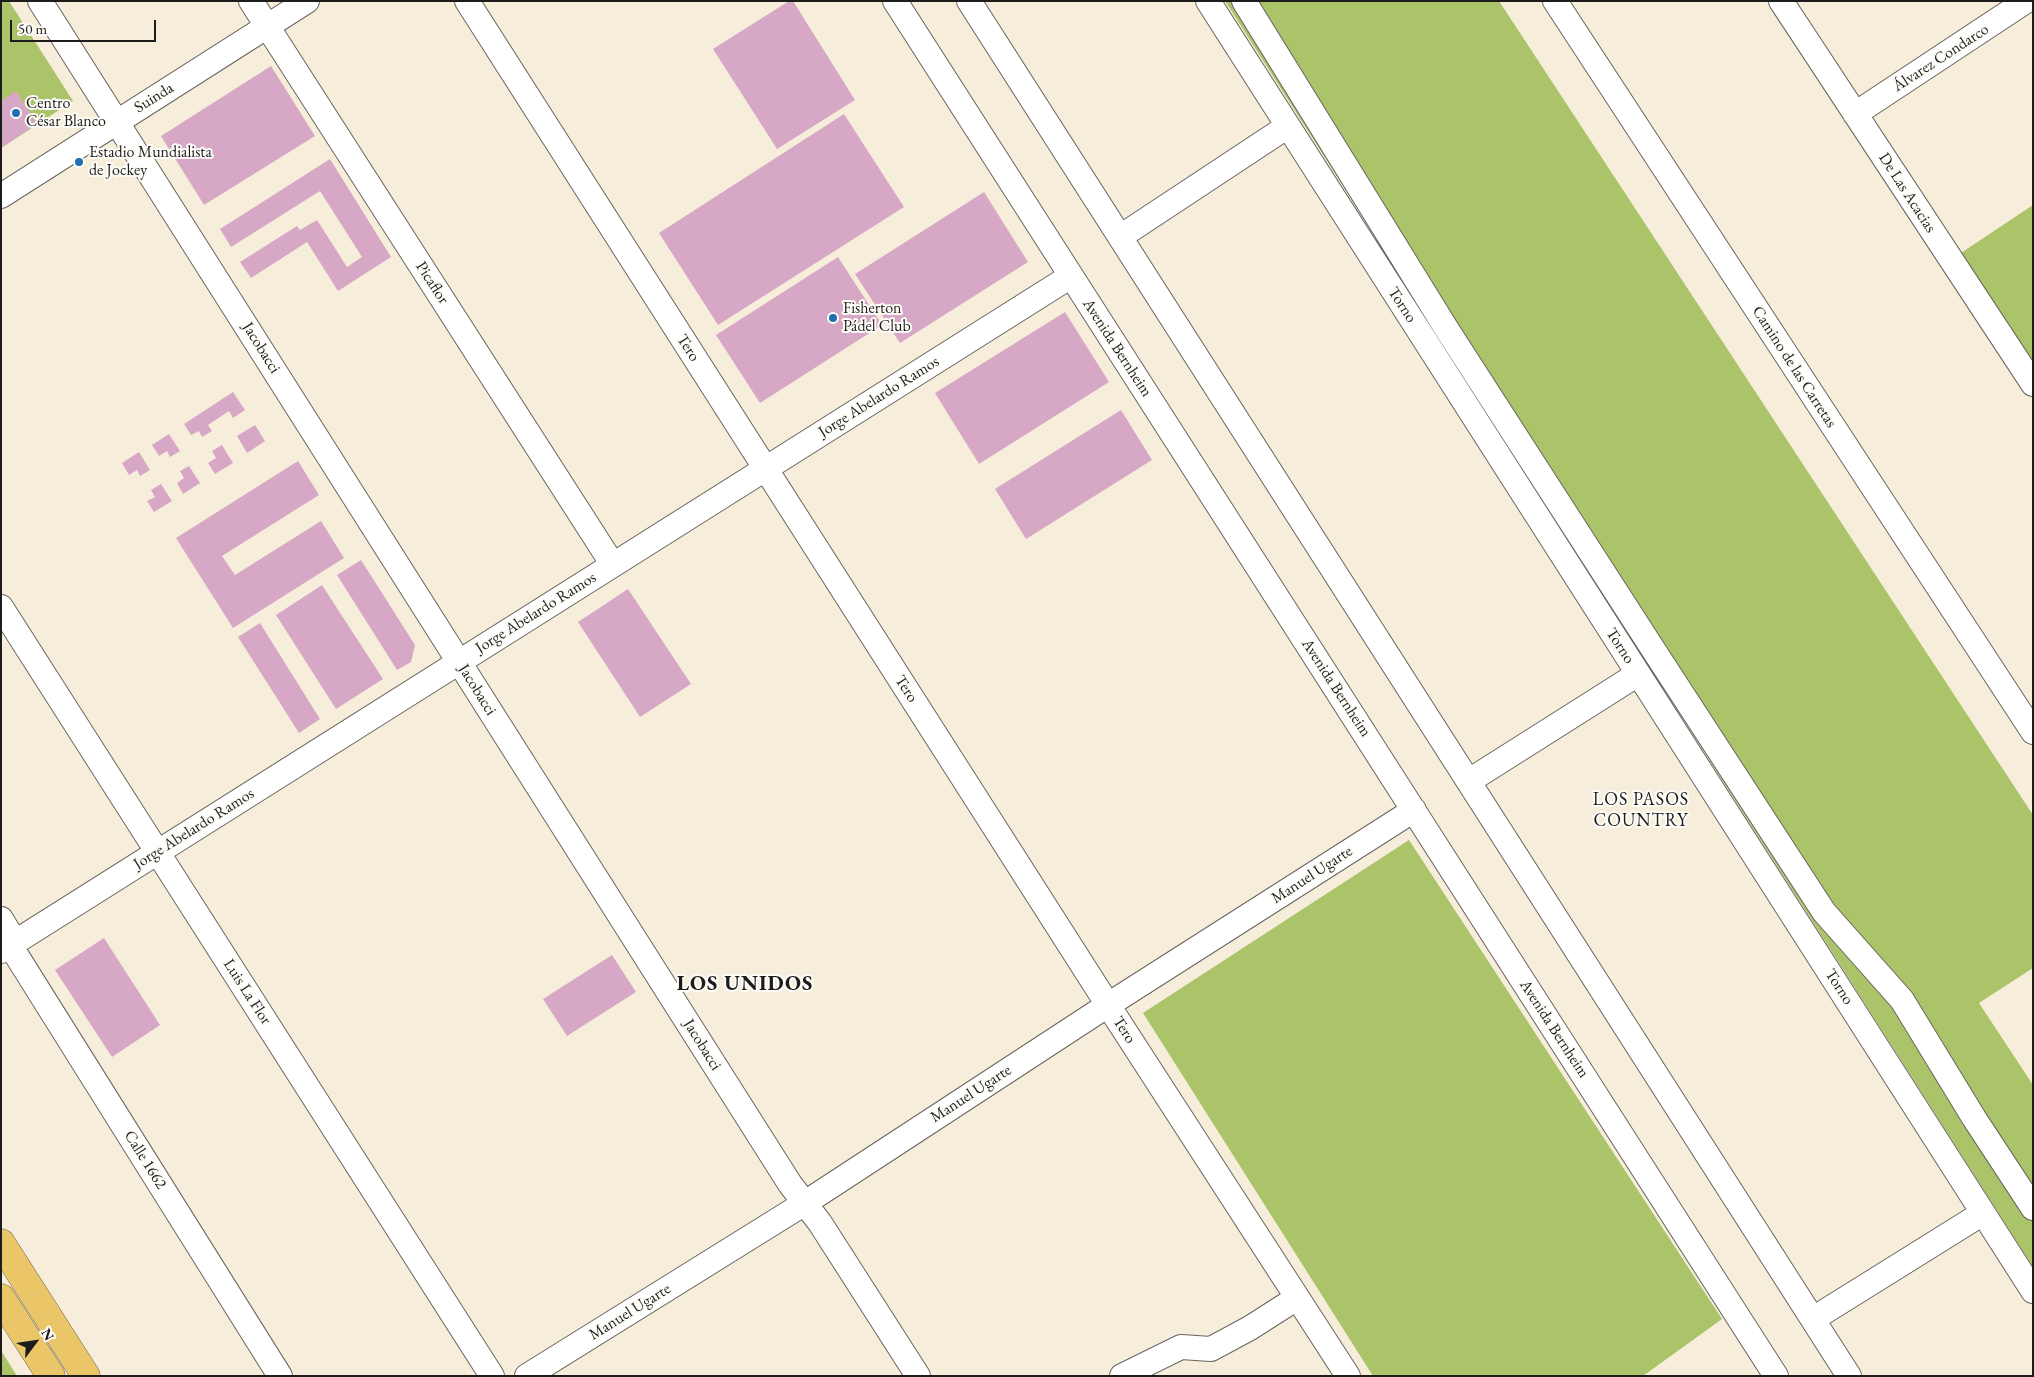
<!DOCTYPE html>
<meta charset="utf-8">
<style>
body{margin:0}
#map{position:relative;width:2034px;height:1377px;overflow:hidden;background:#f7eddb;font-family:"EB Garamond",serif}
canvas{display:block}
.frame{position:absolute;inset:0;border:2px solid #1c1c1c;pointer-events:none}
.north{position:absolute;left:10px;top:1317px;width:50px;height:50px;-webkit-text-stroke:4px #fdfcf7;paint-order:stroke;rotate:59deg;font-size:14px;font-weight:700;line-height:20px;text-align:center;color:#1c1c1c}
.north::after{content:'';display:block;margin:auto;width:18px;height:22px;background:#1c1c1c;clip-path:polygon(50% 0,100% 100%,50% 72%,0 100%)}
.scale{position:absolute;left:10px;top:20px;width:146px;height:22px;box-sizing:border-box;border:2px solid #1c1c1c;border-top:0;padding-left:6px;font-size:15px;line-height:18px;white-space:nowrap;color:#1c1c1c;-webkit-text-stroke:4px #fdfcf7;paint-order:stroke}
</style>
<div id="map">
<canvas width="2034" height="1377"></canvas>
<div class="frame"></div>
<div class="north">N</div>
<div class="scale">50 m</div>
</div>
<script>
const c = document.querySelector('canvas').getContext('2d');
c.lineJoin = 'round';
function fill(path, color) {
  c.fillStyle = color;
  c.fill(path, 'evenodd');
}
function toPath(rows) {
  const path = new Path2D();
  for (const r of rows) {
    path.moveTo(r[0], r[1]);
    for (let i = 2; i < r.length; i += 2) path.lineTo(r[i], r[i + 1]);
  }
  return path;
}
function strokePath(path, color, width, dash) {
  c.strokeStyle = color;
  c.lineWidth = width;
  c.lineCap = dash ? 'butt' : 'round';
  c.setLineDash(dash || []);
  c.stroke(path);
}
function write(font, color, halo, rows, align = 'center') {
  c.font = font + ' "EB Garamond",serif';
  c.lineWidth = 4;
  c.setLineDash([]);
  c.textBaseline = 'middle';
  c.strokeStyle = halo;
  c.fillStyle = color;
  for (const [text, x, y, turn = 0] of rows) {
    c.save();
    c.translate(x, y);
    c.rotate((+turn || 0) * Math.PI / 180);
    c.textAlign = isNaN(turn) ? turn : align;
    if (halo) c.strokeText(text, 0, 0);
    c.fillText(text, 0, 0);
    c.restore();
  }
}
fill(toPath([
 [1,1,9,1,73,101,1,148],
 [1225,1,1499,1,2033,815,2033,968,1979,1003,2033,1085,2033,1267],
 [2033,205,2033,361,1961,253],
 [1409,840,1722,1319,1643,1376,1373,1376,1143,1013],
 [1,1352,2,1352,17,1376,1,1376]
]), '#abc369');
fill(toPath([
 [789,1,793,1,855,100,777,149,713,49],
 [271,66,315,136,204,205,161,136],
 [16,91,37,124,1,148,1,101],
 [844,114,904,207,718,325,659,233],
 [330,159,391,257,338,291,307,242,251,278,240,262,297,226,300,230,317,220,347,267,362,257,320,191,231,247,220,229],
 [984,192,1028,262,900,343,855,274],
 [838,257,882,325,760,403,716,335],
 [1065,312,1109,382,979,464,935,393],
 [233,392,245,410,233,418,229,411,208,425,212,431,202,437,199,431,191,435,184,424],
 [1121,410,1152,460,1026,539,995,489],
 [255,425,265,441,247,453,237,436],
 [169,434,180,451,170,457,167,451,159,456,152,445],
 [222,445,233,463,215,474,208,463,216,458,212,451],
 [139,452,150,470,140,476,137,470,129,475,122,463],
 [298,461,319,495,222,556,235,575,321,521,344,558,233,628,176,538],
 [189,466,200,483,183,494,177,483,184,478,180,471],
 [161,484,172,501,154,512,147,501,155,497,151,490],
 [361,560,415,645,411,662,397,670,337,575],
 [322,585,383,679,336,709,276,615],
 [628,589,691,684,640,717,578,622],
 [260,623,320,719,299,733,238,637],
 [104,938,160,1025,112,1057,55,970],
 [612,955,636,992,567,1036,543,999]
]), '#d7a8c6');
const minor = toPath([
 [40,1,790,1184,820,1223,918,1376],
 [251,1,613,565],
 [467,1,1108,1005,1348,1376],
 [895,1,1776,1376],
 [969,1,1849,1376],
 [1208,1,2033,1291],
 [1244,1,1446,328,1651,646,1824,912,1902,1000,1974,1118,2033,1208],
 [1555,1,2033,732],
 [1781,1,2033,384],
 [1855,114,2026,1],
 [1,196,307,1],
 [1120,237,1288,126],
 [1,607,492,1376],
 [1469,781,1638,674],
 [1,919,15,942],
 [10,945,280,1376],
 [1,951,1071,276],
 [1813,1319,1983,1213],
 [527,1376,805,1203,1108,1005,1414,810],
 [1122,1376,1181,1347,1211,1349,1250,1328,1297,1298]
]);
const major = toPath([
 [1,1243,86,1376],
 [1,1298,51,1376]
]);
strokePath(minor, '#69655f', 26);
strokePath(major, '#69655f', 29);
strokePath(minor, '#fff', 24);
strokePath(major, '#eac669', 28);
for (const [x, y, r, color] of [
 [16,113,5,"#1f6fb2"],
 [79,162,5,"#1f6fb2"],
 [833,318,5,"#1f6fb2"]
]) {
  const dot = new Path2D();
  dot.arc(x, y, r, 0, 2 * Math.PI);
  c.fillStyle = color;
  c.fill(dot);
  strokePath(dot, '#fdfcf7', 2);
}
write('16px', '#1c1c1c', '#fdfcf7', [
 ["Álvarez Condarco",1941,58,-33],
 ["Suinda",154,98,-32],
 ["De Las Acacias",1907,193,57],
 ["Picaflor",432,283,57],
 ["Torno",1402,305,57],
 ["Jacobacci",261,348,58],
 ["Tero",688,348,57],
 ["Avenida Bernheim",1117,348,57],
 ["Camino de las Carretas",1794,367,57],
 ["Jorge Abelardo Ramos",879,397,-32],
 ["Jorge Abelardo Ramos",536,613,-32],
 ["Torno",1620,646,57],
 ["Avenida Bernheim",1336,688,57],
 ["Tero",906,689,57],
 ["Jacobacci",477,690,58],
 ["Jorge Abelardo Ramos",194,829,-32],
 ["Manuel Ugarte",1312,875,-33],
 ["Torno",1839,987,57],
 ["Luis La Flor",247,992,57],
 ["Avenida Bernheim",1554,1029,57],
 ["Tero",1124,1030,57],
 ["Jacobacci",702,1045,58],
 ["Manuel Ugarte",971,1094,-33],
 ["Calle 1662",145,1160,58],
 ["Manuel Ugarte",630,1312,-32]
]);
write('16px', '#1c1c1c', '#fdfcf7', [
 ["Centro",26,104],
 ["César Blanco",26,122],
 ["Estadio Mundialista",89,153],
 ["de Jockey",89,171],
 ["Fisherton",843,309],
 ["Pádel Club",843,327]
], 'left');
c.letterSpacing = '1px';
write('18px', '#1c1c1c', '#fdfcf7', [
 ["LOS PASOS",1641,800],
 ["COUNTRY",1641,821]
]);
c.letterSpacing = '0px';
c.letterSpacing = '1px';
write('bold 21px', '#1c1c1c', '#fdfcf7', [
 ["LOS UNIDOS",745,984]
]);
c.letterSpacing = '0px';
</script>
